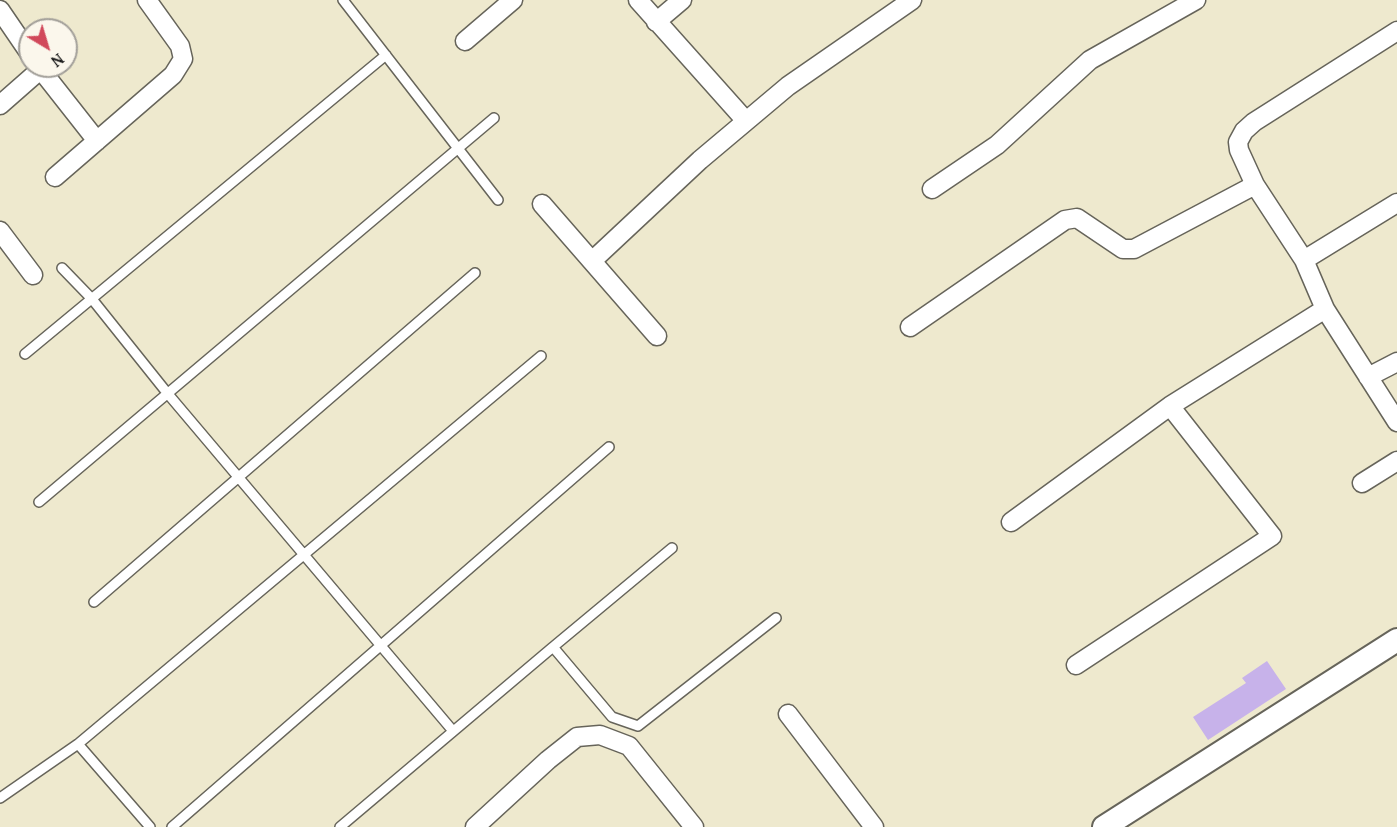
<!DOCTYPE html>
<style>
body{margin:0}
#map{position:relative;width:1397px;height:827px;overflow:hidden;background:#eee9ce;font-family:"Gentium Book Plus",serif}
canvas{display:block}
.north{position:absolute;left:18px;top:18px;width:60px;height:60px;box-sizing:border-box;background:#fbf7ec;border:2px solid #a29f99;border-radius:50%;rotate:142deg;font-size:16px;font-weight:700;line-height:24px;text-align:center;color:#1c1c1c}
.north::after{content:'';display:block;margin:auto;width:21px;height:27px;background:#d1495b;clip-path:polygon(50% 0,100% 100%,50% 72%,0 100%)}
</style>
<div id="map">
<canvas width="1397" height="827"></canvas>
<div class="north">N</div>
</div>
<script>
const c = document.querySelector('canvas').getContext('2d');
c.lineJoin = 'round';
function fill(path, color) {
  c.fillStyle = color;
  c.fill(path, 'evenodd');
}
function toPath(rows) {
  const path = new Path2D();
  for (const r of rows) {
    path.moveTo(r[0], r[1]);
    for (let i = 2; i < r.length; i += 2) path.lineTo(r[i], r[i + 1]);
  }
  return path;
}
function strokePath(path, color, width, dash) {
  c.strokeStyle = color;
  c.lineWidth = width;
  c.lineCap = dash ? 'butt' : 'round';
  c.setLineDash(dash || []);
  c.stroke(path);
}
fill(toPath([
 [1267,661,1286,689,1208,740,1193,717,1246,683,1242,678]
]), '#c7b2ea');
const service = toPath([
 [343,0,498,200],
 [62,268,92,299,168,394,453,731],
 [25,354,386,55],
 [39,502,494,118],
 [672,548,553,647,612,717,638,726,776,618],
 [94,602,475,273],
 [78,744,541,356],
 [0,798,78,744,150,827],
 [172,827,609,447],
 [340,827,553,647]
]);
const minor = toPath([
 [638,0,746,121],
 [0,10,30,54],
 [656,22,682,0],
 [1397,31,1254,122,1244,131,1238,142,1239,150,1255,185,1304,260,1325,309,1397,422],
 [465,41,513,0],
 [38,66,97,141],
 [0,105,41,69],
 [55,177,173,75,183,59,180,46,147,0],
 [932,189,997,145,1090,60,1196,0],
 [542,204,657,336],
 [0,231,33,275],
 [1304,260,1397,203],
 [592,261,700,160,788,86,912,0],
 [910,327,1065,220,1077,218,1123,249,1134,249,1255,185],
 [1368,377,1397,362],
 [1362,483,1397,461],
 [1011,522,1170,406,1325,309],
 [1076,665,1272,536,1170,406],
 [788,714,874,827],
 [475,827,548,760,577,737,600,735,629,746,694,827]
]);
const tertiary = toPath([
 [1104,827,1397,640]
]);
strokePath(service, '#66645a', 12);
strokePath(minor, '#66645a', 21);
strokePath(tertiary, '#66645a', 26);
strokePath(service, '#fff', 9);
strokePath(minor, '#fff', 18);
strokePath(tertiary, '#fff', 22);
</script>
